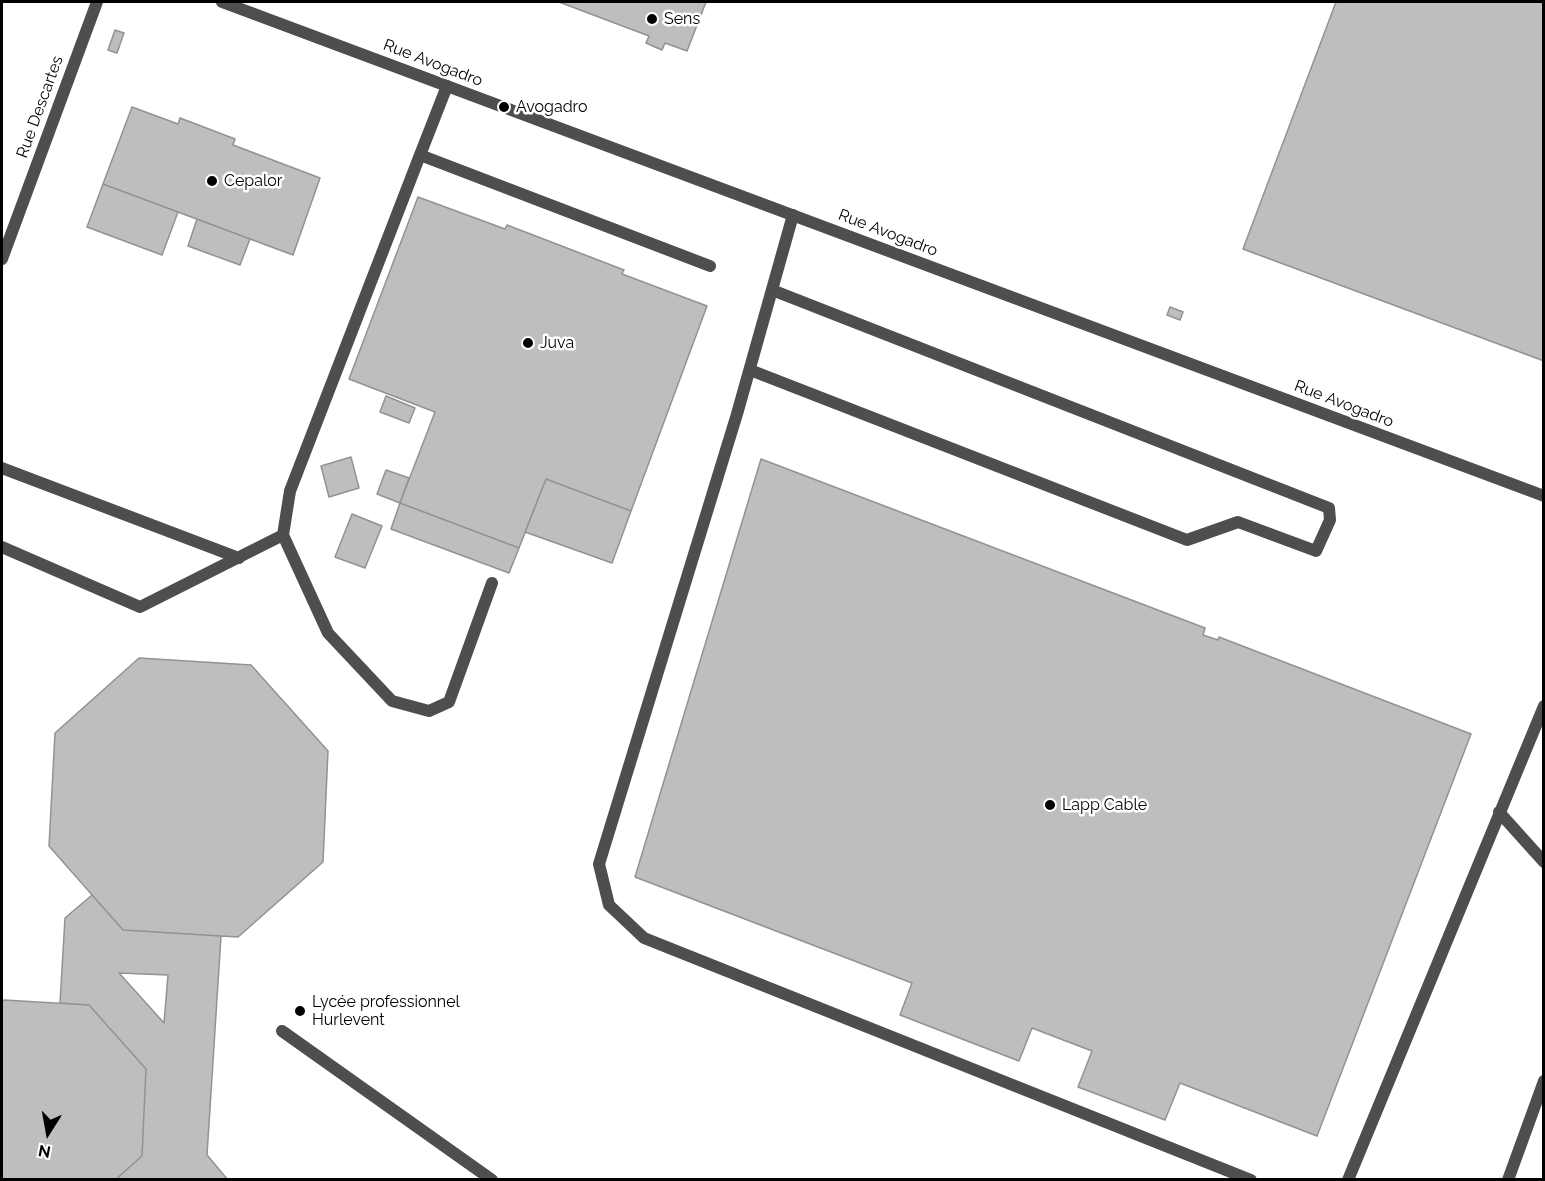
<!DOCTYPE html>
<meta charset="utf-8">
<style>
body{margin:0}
#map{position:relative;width:1545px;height:1181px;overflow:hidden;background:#fff;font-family:Raleway,sans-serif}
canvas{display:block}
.frame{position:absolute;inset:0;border:3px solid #000;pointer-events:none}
.north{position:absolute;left:18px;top:1103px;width:60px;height:60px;-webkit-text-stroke:4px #fff;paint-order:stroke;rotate:191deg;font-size:16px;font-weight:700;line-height:24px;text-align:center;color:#000}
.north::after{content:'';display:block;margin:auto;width:21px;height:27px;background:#000;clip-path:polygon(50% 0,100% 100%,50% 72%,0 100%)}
</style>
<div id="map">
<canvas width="1545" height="1181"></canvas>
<div class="frame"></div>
<div class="north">N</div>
</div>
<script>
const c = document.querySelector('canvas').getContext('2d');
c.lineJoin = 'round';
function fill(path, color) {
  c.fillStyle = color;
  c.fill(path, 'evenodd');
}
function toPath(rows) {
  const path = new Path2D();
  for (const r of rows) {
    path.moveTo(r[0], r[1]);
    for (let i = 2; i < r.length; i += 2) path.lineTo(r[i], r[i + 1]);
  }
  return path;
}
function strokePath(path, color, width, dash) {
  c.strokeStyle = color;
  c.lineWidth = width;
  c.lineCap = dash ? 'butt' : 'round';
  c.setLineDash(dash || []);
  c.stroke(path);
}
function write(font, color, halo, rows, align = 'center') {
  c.font = font + ' Raleway,sans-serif';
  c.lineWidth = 5;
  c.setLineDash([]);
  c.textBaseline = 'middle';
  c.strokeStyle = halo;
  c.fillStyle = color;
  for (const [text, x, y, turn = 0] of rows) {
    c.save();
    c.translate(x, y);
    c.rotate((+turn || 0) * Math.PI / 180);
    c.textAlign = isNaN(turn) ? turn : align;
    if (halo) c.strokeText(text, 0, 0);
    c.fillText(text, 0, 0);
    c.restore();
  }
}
const building = toPath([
 [559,2,706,2,687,51,665,43,662,50,646,43,649,36,559,2],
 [1336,2,1544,2,1544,361,1243,249,1336,2],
 [115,30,124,33,117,53,108,50,115,30],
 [132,107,178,124,180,118,235,139,233,145,320,178,293,255,103,184,132,107],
 [103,184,178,212,162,255,87,227,103,184],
 [418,197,505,229,507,225,624,270,622,274,707,306,631,511,546,479,519,548,400,503,435,412,349,379,418,197],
 [197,219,250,239,240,265,188,246,197,219],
 [1170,307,1183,312,1180,320,1167,315,1170,307],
 [386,396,415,408,409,423,380,412,386,396],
 [351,457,359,488,329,497,321,466,351,457],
 [761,459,1205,628,1203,635,1218,640,1219,637,1471,734,1317,1136,1180,1083,1165,1120,1078,1087,1092,1051,1032,1028,1019,1061,900,1015,912,983,635,877,761,459],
 [386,470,409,478,400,503,377,494,386,470],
 [546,479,631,511,612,563,525,532,546,479],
 [400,503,519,548,509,573,391,529,400,503],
 [352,514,382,526,365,568,335,557,352,514],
 [139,658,251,665,328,751,323,862,238,937,123,930,49,846,55,733,139,658],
 [92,895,123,930,221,936,207,1155,228,1180,116,1179,142,1156,146,1069,89,1005,60,1003,65,918,92,895],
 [119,973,168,975,164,1023,119,973],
 [4,1000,89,1005,146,1069,142,1156,115,1180,2,1180,2,1002,4,1000]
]);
fill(building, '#bebebe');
strokePath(building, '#929292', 1.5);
strokePath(toPath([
 [447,86,420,155,710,266],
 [420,155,290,491,283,535,328,633,392,701,429,711,449,702,492,583],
 [793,215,737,414,599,864,609,905,644,938,1251,1180],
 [750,370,1187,540,1238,522,1316,551,1330,520,1329,508,772,290],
 [2,468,239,558],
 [2,547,140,607,283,535],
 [1499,812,1544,862],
 [282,1031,492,1180],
 [1348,1180,1544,706],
 [1508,1180,1544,1081]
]), '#4e4e4e', 12);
strokePath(toPath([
 [222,2,1544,496],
 [2,259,97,2]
]), '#4e4e4e', 12);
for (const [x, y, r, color] of [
 [652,19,6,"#000"],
 [504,107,6,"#000"],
 [212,181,6,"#000"],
 [528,343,6,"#000"],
 [1050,805,6,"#000"],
 [300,1011,6,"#000"]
]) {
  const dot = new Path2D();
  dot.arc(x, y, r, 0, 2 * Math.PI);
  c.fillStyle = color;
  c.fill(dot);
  strokePath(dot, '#fff', 2);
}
write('16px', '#000', '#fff', [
 ["Sens",664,19],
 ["Avogadro",516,107],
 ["Cepalor",224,181],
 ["Juva",540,343],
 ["Lapp Cable",1062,805],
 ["Lycée professionnel",312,1002],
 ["Hurlevent",312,1020]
], 'left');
write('16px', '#000', '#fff', [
 ["Rue Avogadro",433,63,21],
 ["Rue Descartes",40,107,-70],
 ["Rue Avogadro",888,233,21],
 ["Rue Avogadro",1344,404,21]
]);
</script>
